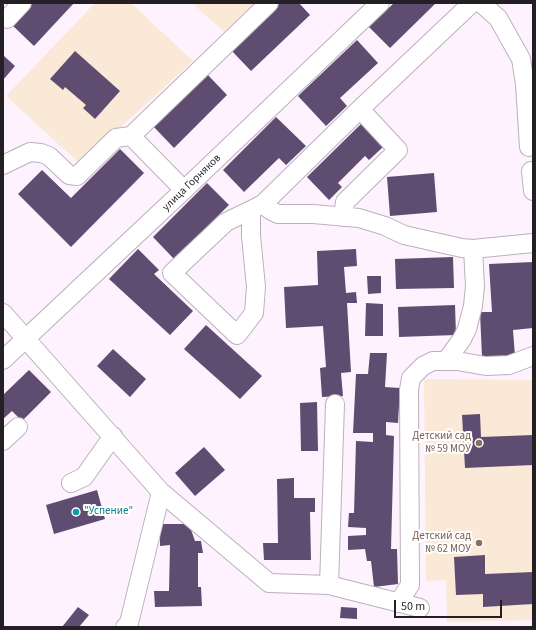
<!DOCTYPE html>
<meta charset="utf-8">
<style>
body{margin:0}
#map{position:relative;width:536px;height:630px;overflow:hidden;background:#fef2fe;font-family:"Source Sans 3",sans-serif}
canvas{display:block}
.frame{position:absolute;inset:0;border:4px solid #241f24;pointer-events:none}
.scale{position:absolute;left:394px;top:600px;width:108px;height:18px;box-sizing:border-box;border:2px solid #241f24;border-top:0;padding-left:5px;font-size:12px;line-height:14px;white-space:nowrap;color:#241f24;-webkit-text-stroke:3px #fff;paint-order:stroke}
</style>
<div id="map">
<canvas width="536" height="630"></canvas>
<div class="frame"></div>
<div class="scale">50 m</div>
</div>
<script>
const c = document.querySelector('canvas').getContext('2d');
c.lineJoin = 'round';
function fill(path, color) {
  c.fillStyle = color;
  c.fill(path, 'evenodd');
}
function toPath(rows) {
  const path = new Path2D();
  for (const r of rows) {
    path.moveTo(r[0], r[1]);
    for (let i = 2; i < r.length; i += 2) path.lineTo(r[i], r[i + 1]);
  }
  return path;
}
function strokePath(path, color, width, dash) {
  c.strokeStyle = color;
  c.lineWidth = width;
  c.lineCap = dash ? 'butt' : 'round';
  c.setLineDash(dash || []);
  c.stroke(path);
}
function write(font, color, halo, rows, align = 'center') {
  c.font = font + ' "Source Sans 3",sans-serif';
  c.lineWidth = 4;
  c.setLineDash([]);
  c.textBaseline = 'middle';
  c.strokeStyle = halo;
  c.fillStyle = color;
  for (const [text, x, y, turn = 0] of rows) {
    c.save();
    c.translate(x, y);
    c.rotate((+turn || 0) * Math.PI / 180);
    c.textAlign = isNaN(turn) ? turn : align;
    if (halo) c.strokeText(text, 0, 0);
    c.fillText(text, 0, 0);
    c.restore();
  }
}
fill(toPath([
 [95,3,131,3,193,61,80,164,6,96],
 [192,3,255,3,224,32],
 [424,379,533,380,533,620,447,622,446,580,426,581]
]), '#fae9d7');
fill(toPath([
 [31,3,74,3,34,46,11,24],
 [279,3,299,3,310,15,251,71,231,50],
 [394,3,436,3,390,48,369,27],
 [357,40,378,63,340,98,347,106,326,126,298,96],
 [75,51,120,91,95,119,83,108,86,105,65,87,63,90,50,79],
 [3,55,15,66,3,80],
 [206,73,227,95,174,148,153,126],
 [276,117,306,146,286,165,279,158,244,192,223,170],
 [361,124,383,147,369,160,365,156,338,183,342,187,329,200,307,177],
 [120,149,144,173,71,247,18,194,42,170,71,198],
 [434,173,437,212,390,216,387,177],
 [207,183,229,205,174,259,153,237],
 [138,249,159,270,154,274,193,311,170,335,109,279],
 [356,249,357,266,344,267,346,293,356,292,357,303,347,303,351,372,341,373,343,396,322,397,320,368,326,367,323,326,286,328,284,287,318,285,317,251],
 [453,257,454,288,396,289,395,259],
 [533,262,533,328,513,330,515,356,482,357,480,312,492,312,489,264],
 [367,276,381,276,381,293,368,294],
 [366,303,383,304,383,336,365,336],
 [455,305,456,335,399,337,398,307],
 [206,325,262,376,240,399,184,349],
 [113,349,146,379,130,397,97,366],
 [370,353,387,353,385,387,400,388,398,423,386,422,386,435,394,436,391,549,397,549,398,584,374,587,371,561,367,561,365,549,348,550,348,536,366,535,366,528,348,527,349,513,354,513,356,441,373,442,373,433,353,433,356,374,368,374],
 [29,370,51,392,22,421,12,411,3,419,3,395],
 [317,402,318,451,301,451,300,403],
 [480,414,481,437,533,435,533,465,465,468,462,415],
 [204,447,225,470,195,496,175,473],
 [294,478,294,498,315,498,315,512,310,512,311,560,264,560,263,543,278,543,277,479],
 [97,490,105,519,54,534,46,505],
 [160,524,189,524,195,541,201,541,203,553,198,553,198,587,201,587,202,606,155,607,154,591,169,591,170,545,160,546],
 [485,555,485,574,533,572,533,604,483,607,483,594,456,595,454,557],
 [78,607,89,615,79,627,62,627],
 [341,607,357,608,357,619,340,618]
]), '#5f4c71');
const minor = toPath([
 [481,3,498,18,521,59,525,84],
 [7,19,22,3],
 [529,147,525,84,533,83],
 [3,165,30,152,41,153,49,156,69,175,77,176,116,138,131,136],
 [531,171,533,191],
 [184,190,131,136,269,3],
 [263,204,270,210,278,214,313,214,359,218,385,226,404,235,462,248,473,249,533,243],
 [251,210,251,236,256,287,254,313,237,335,172,273,226,222,251,210,263,204,360,109,472,3],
 [343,217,345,202,398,150,360,109],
 [3,313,161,492,269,583,329,585,420,608],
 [3,360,184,190,380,3],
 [446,361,462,339,467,329,473,306,475,286,473,249],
 [3,441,18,427],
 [71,483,84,477,113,436],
 [329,585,335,404],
 [398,603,410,585,409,390,411,378,423,366,433,361,457,361,486,366,509,365,533,356],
 [125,627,129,623,161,492]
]);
strokePath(minor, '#bcb0bc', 20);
strokePath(minor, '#fff', 18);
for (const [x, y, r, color] of [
 [479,443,4,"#8d6e63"],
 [76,512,4,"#0f9aa8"],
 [479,543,4,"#8d6e63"]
]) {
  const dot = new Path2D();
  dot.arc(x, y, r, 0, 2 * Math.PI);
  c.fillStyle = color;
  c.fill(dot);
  strokePath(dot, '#fff', 1.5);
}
write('11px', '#241f24', '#fff', [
 ["улица Горняков",192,183,-44]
]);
write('11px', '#785e54', '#fff', [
 ["Детский сад",471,437],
 ["№ 59 МОУ",471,450],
 ["Детский сад",471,537],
 ["№ 62 МОУ",471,550]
], 'right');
write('11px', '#0d838f', '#fff', [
 ["\"Успение\"",84,512]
], 'left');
</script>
